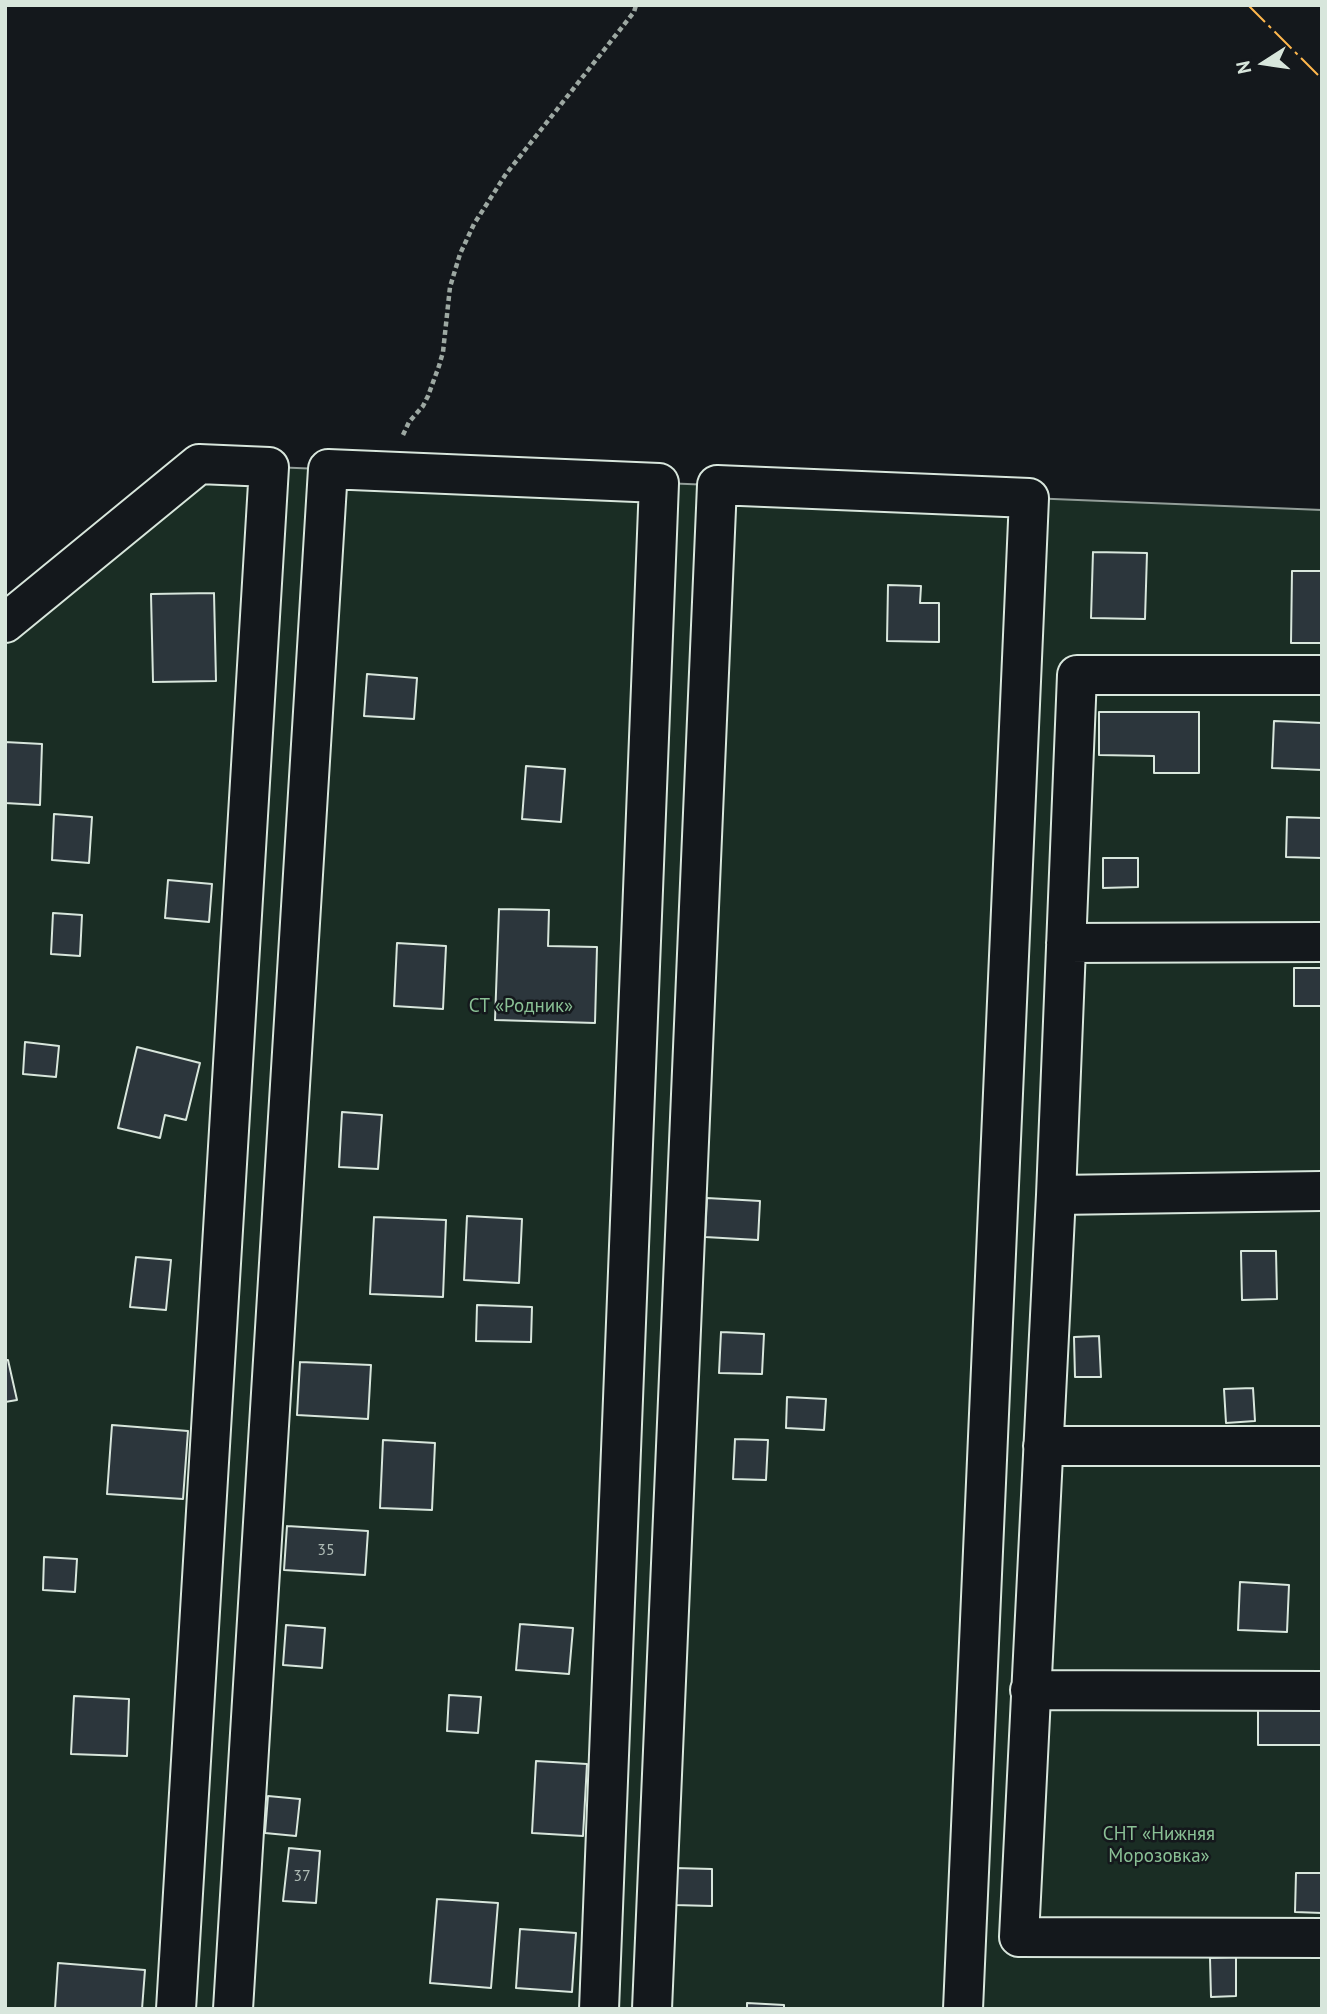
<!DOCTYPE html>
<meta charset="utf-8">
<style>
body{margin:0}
#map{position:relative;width:1327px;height:2014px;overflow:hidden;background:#14181c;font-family:"PT Sans",sans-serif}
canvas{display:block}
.frame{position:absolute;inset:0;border:7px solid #d8e6dc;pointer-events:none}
.north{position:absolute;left:1229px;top:28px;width:70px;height:70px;-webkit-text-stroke:5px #14181c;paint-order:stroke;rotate:258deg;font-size:19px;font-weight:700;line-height:28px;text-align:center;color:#d8e6dc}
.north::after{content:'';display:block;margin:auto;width:24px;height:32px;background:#d8e6dc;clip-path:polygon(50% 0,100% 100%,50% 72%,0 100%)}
</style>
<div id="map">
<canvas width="1327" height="2014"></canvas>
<div class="frame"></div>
<div class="north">N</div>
</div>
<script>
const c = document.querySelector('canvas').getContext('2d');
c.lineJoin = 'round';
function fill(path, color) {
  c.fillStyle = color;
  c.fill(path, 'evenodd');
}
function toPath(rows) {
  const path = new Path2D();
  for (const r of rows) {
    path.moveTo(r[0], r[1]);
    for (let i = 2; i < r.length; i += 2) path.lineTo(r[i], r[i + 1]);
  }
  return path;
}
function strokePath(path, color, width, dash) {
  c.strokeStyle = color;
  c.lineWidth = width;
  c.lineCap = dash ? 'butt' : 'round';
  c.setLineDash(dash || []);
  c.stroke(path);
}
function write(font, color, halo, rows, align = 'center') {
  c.font = font + ' "PT Sans",sans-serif';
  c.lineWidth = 5;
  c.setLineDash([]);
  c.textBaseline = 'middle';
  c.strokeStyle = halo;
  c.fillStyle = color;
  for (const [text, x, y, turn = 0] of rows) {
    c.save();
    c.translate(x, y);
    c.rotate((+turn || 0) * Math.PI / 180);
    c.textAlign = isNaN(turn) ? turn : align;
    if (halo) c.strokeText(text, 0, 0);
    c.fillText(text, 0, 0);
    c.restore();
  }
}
const green = toPath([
 [199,464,1322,510,1322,2009,5,2009,5,623,199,464]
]);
fill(green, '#1a2d24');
strokePath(green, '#939e99', 2);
const building = toPath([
 [1093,552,1147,553,1145,619,1091,618,1093,552],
 [1292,571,1322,571,1322,643,1291,643,1292,571],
 [888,585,921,586,920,603,939,603,939,642,887,641,888,585],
 [214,593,216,681,153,682,151,594,214,593],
 [367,674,417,678,414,719,364,716,367,674],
 [1099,712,1199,712,1199,773,1154,773,1154,756,1099,755,1099,712],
 [1274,721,1322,723,1322,770,1272,768,1274,721],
 [5,742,42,744,40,805,5,803,5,742],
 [526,766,565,769,561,822,522,819,526,766],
 [54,814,92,817,89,863,52,860,54,814],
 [1287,817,1322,818,1322,858,1286,857,1287,817],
 [1103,858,1138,858,1138,887,1103,888,1103,858],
 [168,880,212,884,209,922,165,918,168,880],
 [499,909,549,910,548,946,597,947,595,1023,495,1020,499,909],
 [53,913,82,915,80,956,51,954,53,913],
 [397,943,446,946,443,1009,394,1006,397,943],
 [1294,968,1322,968,1322,1006,1294,1006,1294,968],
 [25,1042,59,1046,56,1077,23,1074,25,1042],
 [137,1047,200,1063,186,1120,165,1115,160,1138,118,1128,137,1047],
 [342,1112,382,1115,378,1169,339,1167,342,1112],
 [707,1198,760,1201,758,1240,705,1237,707,1198],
 [467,1216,522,1219,519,1283,464,1280,467,1216],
 [374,1217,446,1220,443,1297,370,1294,374,1217],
 [1241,1251,1276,1251,1277,1299,1242,1300,1241,1251],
 [136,1257,171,1260,166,1310,130,1307,136,1257],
 [477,1305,532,1307,531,1342,476,1341,477,1305],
 [721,1332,764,1334,762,1374,719,1373,721,1332],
 [1099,1336,1101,1377,1075,1377,1074,1337,1099,1336],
 [5,1360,8,1360,17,1400,5,1402,5,1360],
 [300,1362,371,1365,368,1419,297,1415,300,1362],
 [1253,1388,1255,1421,1226,1423,1224,1389,1253,1388],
 [787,1397,826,1399,824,1430,786,1428,787,1397],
 [112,1425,188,1431,183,1499,107,1494,112,1425],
 [735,1439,768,1440,766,1480,733,1479,735,1439],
 [383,1440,435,1443,432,1510,380,1508,383,1440],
 [287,1526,368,1531,365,1575,284,1570,287,1526],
 [44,1557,77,1559,75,1592,43,1590,44,1557],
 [1240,1582,1289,1585,1287,1632,1238,1630,1240,1582],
 [520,1624,573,1628,569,1674,516,1670,520,1624],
 [286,1625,325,1628,322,1668,283,1665,286,1625],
 [449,1695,481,1697,478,1733,447,1731,449,1695],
 [74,1696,129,1699,127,1756,71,1754,74,1696],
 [1258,1708,1322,1708,1322,1745,1258,1745,1258,1708],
 [536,1761,587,1764,583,1836,532,1833,536,1761],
 [268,1796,300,1799,296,1836,265,1833,268,1796],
 [289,1848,320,1851,316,1903,283,1901,289,1848],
 [675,1868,712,1869,712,1906,674,1905,675,1868],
 [1296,1873,1322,1873,1322,1913,1295,1912,1296,1873],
 [437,1899,498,1903,491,1988,430,1983,437,1899],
 [520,1929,576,1933,572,1992,516,1988,520,1929],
 [1236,1957,1236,1996,1211,1997,1210,1958,1236,1957],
 [58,1963,145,1970,142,2009,55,2009,58,1963],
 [747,2003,784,2005,784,2009,747,2009,747,2003]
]);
fill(building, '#2c363c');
strokePath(building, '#d8e6dc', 2);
const minor = toPath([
 [5,623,199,464,269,467,176,2009],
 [1322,675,1077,675,1056,1195,1019,1937,1322,1938],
 [1066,943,1322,942],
 [1056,1195,1322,1191],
 [1043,1446,1322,1446],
 [1030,1690,1322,1691],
 [233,2009,328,469,659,483,599,2009],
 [652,2009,717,485,1029,498,963,2009]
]);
strokePath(minor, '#d8e6dc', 42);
strokePath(toPath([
 [403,435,409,422,423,406,428,396,439,366,443,352,450,287,460,254,474,224,506,174,634,12,636,5]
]), '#9da8a2', 4.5, [5, 3.5]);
strokePath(minor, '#14181c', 38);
strokePath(toPath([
 [1248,5,1322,79]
]), '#ffb74d', 2, [24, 5, 3.5, 5]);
write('16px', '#adbab4', null, [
 ["35",326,1550],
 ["37",302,1876]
]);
write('19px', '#8ac095', '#14181c', [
 ["СТ «Родник»",521,1007],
 ["СНТ «Нижняя",1159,1835],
 ["Морозовка»",1159,1857]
]);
</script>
